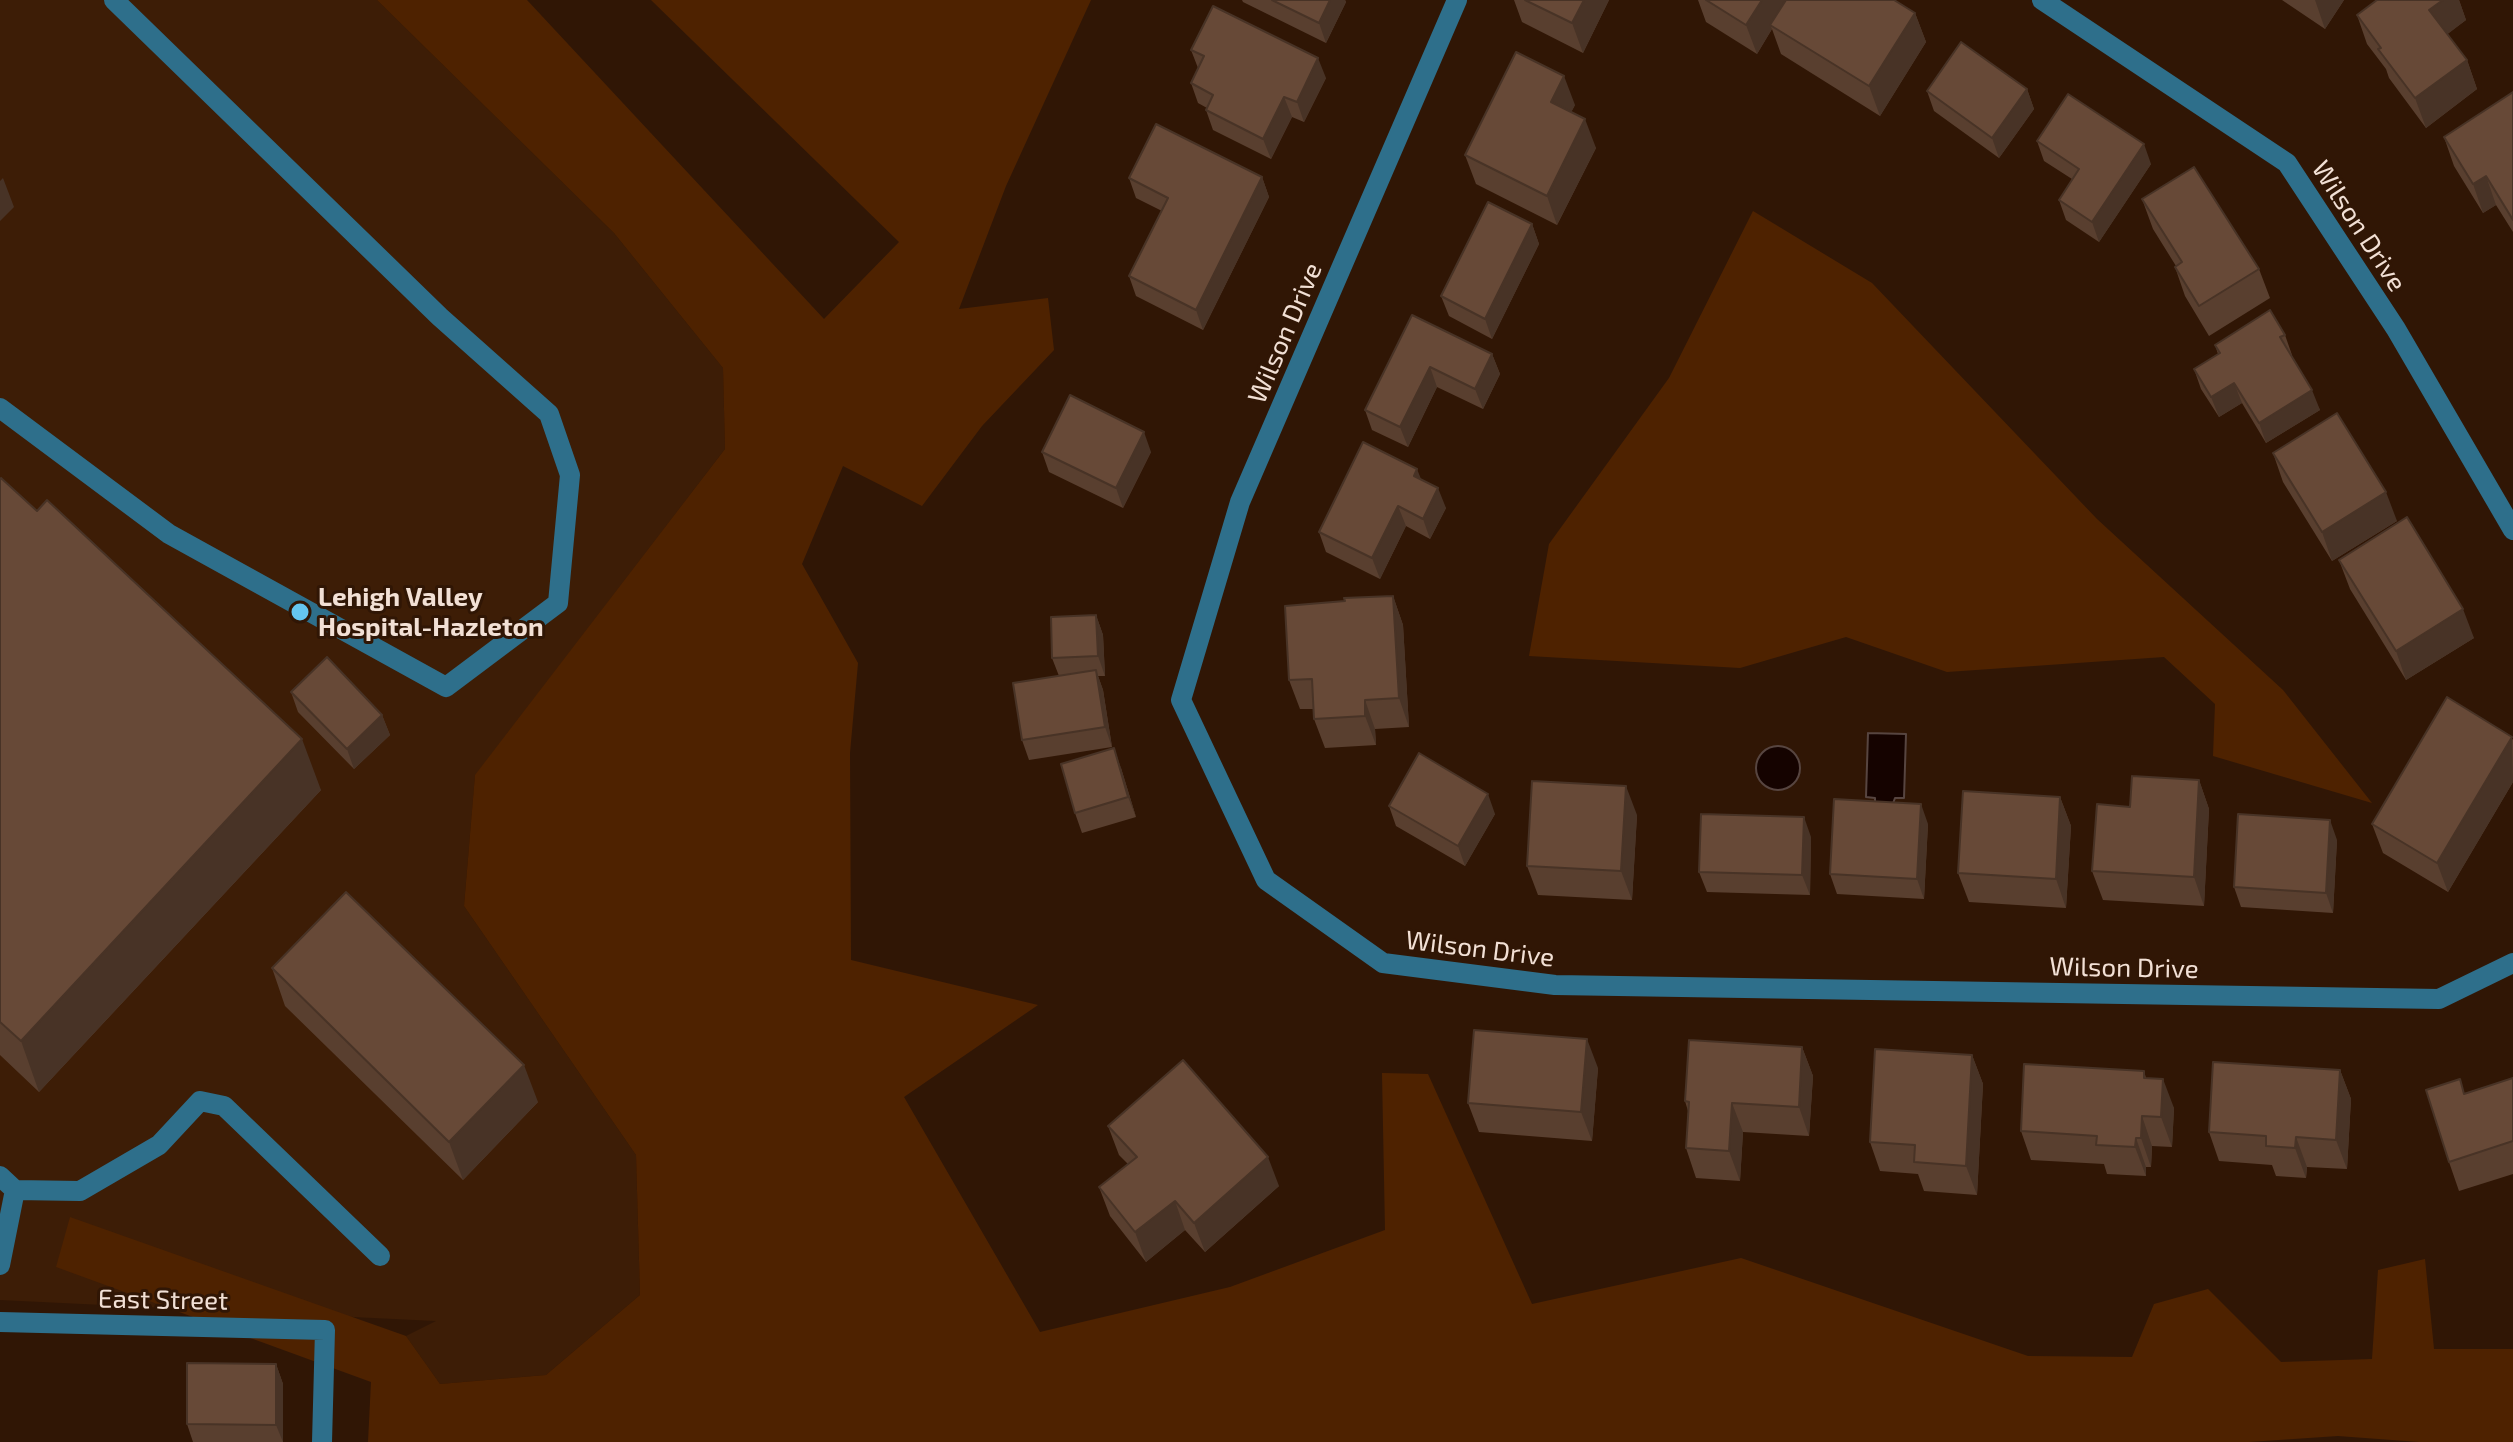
<!DOCTYPE html>
<style>
body{margin:0}
canvas{display:block;background:#301605}
</style>
<canvas width="2513" height="1442"></canvas>
<script>
const c = document.querySelector('canvas').getContext('2d');
c.lineJoin = 'round';
function fill(path, color) {
  c.fillStyle = color;
  c.fill(path, 'evenodd');
}
function toPath(rows) {
  const path = new Path2D();
  for (const r of rows) {
    if (r.length === 3) {
      path.moveTo(r[0] + r[2], r[1]);
      path.arc(r[0], r[1], r[2], 0, 2 * Math.PI);
      continue;
    }
    path.moveTo(r[0], r[1]);
    for (let i = 2; i < r.length; i += 2) path.lineTo(r[i], r[i + 1]);
  }
  return path;
}
function strokePath(path, color, width, dash) {
  c.strokeStyle = color;
  c.lineWidth = width;
  c.lineCap = dash ? 'butt' : 'round';
  c.setLineDash(dash || []);
  c.stroke(path);
}
function write(font, color, halo, rows, align = 'center') {
  c.font = font + ' "Exo 2",sans-serif';
  c.lineWidth = 6;
  c.setLineDash([]);
  c.textBaseline = 'middle';
  c.strokeStyle = halo;
  c.fillStyle = color;
  for (const [text, x, y, turn = 0] of rows) {
    c.save();
    c.translate(x, y);
    c.rotate((+turn || 0) * Math.PI / 180);
    c.textAlign = isNaN(turn) ? turn : align;
    if (halo) c.strokeText(text, 0, 0);
    c.fillText(text, 0, 0);
    c.restore();
  }
}
fill(toPath([
 [0,0,377,0,614,233,723,368,725,449,475,776,464,906,636,1155,640,1295,546,1375,440,1384,406,1336,436,1321,0,1300]
]), '#3d1d06');
fill(toPath([
 [377,0,527,0,824,319,899,242,651,0,1091,0,1006,186,959,309,1048,298,1054,350,982,426,922,506,843,466,802,564,858,663,850,753,851,960,1038,1005,904,1097,1040,1332,1230,1287,1385,1230,1382,1073,1428,1074,1532,1304,1741,1258,2028,1356,2132,1357,2154,1304,2208,1289,2281,1362,2372,1359,2378,1270,2425,1259,2434,1349,2513,1349,2513,1442,2419,1442,2338,1436,2249,1442,368,1442,371,1382,56,1267,70,1217,406,1336,440,1384,546,1375,640,1295,636,1155,464,906,475,775,725,449,723,368,614,233],
 [1753,211,1872,283,2097,519,2283,690,2372,803,2213,756,2215,704,2164,657,1947,672,1846,637,1740,668,1529,656,1549,544,1669,378]
]), '#4e2200');
const water = toPath([
 [1868,733,1906,734,1904,798,1895,798,1892,806,1875,805,1875,798,1866,797,1868,733],
 [1778,768,22]
]);
fill(water, '#150300');
strokePath(water, '#574540', 2);
strokePath(toPath([
 [1457,0,1240,502,1181,700,1266,880,1383,963,1555,985,2439,999,2513,963],
 [2042,0,2287,163,2396,329,2513,530],
 [0,408,169,534,446,687,558,603,570,475,549,414,440,317,114,0],
 [0,1176,15,1190,0,1265],
 [15,1190,80,1191,159,1145,200,1101,224,1106,380,1256],
 [0,1322,325,1330,322,1442]
]), '#2e6f8b', 20);
fill(toPath([
 [1242,0,1345,0,1346,2,1326,43,1243,2],
 [1514,0,1609,0,1583,53,1522,22],
 [1698,0,1894,0,1915,13,1926,42,1880,116,1781,54,1772,29,1757,54,1706,22],
 [2282,0,2344,0,2325,29],
 [2377,0,2459,0,2466,20,2447,34,2467,60,2477,89,2426,128,2389,78,2386,69,2367,44,2357,15],
 [1191,50,1326,78,1304,122,1292,117,1271,159,1213,130,1206,110,1207,108,1198,103,1191,83,1198,68],
 [2027,89,2034,109,1999,158,1934,111,1927,91],
 [2513,92,2513,232,2496,205,2483,213,2454,166,2444,137],
 [1575,105,1571,112,1596,148,1557,225,1476,184,1465,155],
 [2037,141,2151,164,2099,242,2066,220,2059,200,2072,179,2044,161],
 [1262,177,1269,197,1203,330,1136,296,1129,276,1162,211,1136,198,1129,178],
 [2142,199,2259,269,2270,298,2209,336,2185,296,2175,267,2176,266,2153,229],
 [1532,224,1539,244,1492,339,1449,316,1441,296],
 [1412,315,1492,354,1500,374,1483,409,1437,387,1408,447,1372,430,1365,410],
 [2285,335,2292,355,2291,355,2320,410,2266,443,2242,403,2219,417,2201,389,2194,369,2218,354,2215,345],
 [1042,452,1151,452,1123,508,1049,472],
 [2273,453,2397,521,2332,561,2283,482],
 [0,480,321,790,39,1092,0,1055],
 [1421,480,1446,508,1430,539,1406,526,1380,579,1326,552,1319,532],
 [2339,560,2474,638,2406,680,2350,589],
 [1393,596,1403,625,1409,727,1375,729,1376,745,1325,748,1314,719,1314,709,1300,709,1289,680,1345,601],
 [1096,615,1103,635,1105,676,1098,676,1103,690,1112,747,1029,760,1022,740,1059,676,1052,658],
 [291,692,382,715,390,735,354,769,298,712],
 [2513,739,2513,782,2448,892,2383,853,2372,824],
 [1121,768,1136,817,1082,833,1075,813],
 [2199,780,2209,809,2204,906,2103,900,2092,871,2130,807],
 [2060,797,2071,826,2066,908,1969,902,1958,873],
 [1389,806,1495,814,1465,866,1396,826],
 [1637,815,1632,900,1538,895,1527,866],
 [1928,824,1924,899,1837,894,1830,874],
 [1811,837,1810,895,1707,892,1699,872],
 [2337,840,2333,913,2241,907,2234,887],
 [272,968,538,1102,463,1180,285,1006],
 [1802,1047,1813,1076,1809,1136,1743,1132,1740,1181,1696,1178,1686,1148,1688,1111,1685,1101],
 [1972,1055,1983,1084,1977,1195,1924,1191,1918,1174,1880,1171,1870,1142],
 [1598,1068,1592,1141,1479,1132,1468,1103],
 [2340,1070,2351,1099,2347,1169,2307,1167,2306,1178,2276,1176,2272,1165,2219,1161,2209,1132],
 [2144,1071,2146,1078,2174,1108,2172,1147,2152,1146,2151,1167,2146,1167,2146,1176,2107,1174,2104,1164,2031,1160,2021,1131],
 [2513,1078,2513,1174,2459,1191,2449,1162,2465,1093],
 [1108,1126,1279,1186,1205,1252,1185,1230,1146,1262,1110,1216,1099,1187,1128,1164,1119,1155],
 [276,1364,283,1384,283,1442,193,1442,187,1424]
]), '#593f2f');
fill(toPath([
 [1330,0,1345,0,1346,2,1326,43,1319,23],
 [1584,0,1609,0,1583,53,1572,23],
 [1762,0,1790,0,1770,25,1772,29,1757,54,1746,25],
 [2315,0,2344,0,2325,29],
 [2443,0,2459,0,2466,20,2440,40,2429,10],
 [1915,13,1926,42,1880,116,1869,86],
 [1318,58,1326,78,1304,122,1297,102],
 [2467,60,2477,89,2426,128,2415,98],
 [1564,76,1575,105,1561,132,1551,102],
 [2027,89,2034,109,1999,158,1992,138],
 [1284,97,1292,117,1271,159,1263,139],
 [1585,119,1596,148,1557,225,1547,196],
 [2144,144,2151,164,2099,242,2092,222],
 [2486,176,2496,205,2483,213,2473,184],
 [1262,177,1269,197,1203,330,1196,310],
 [3,178,14,207,0,221,0,181],
 [1532,224,1539,244,1492,339,1485,319],
 [1492,354,1500,374,1483,409,1475,389],
 [1430,367,1437,387,1408,447,1400,427],
 [2234,383,2242,403,2219,417,2211,397],
 [2312,390,2320,410,2266,443,2259,423],
 [1144,432,1151,452,1123,508,1116,488],
 [1417,469,1425,489,1414,476],
 [1438,488,1446,508,1430,539,1423,519],
 [2386,492,2397,521,2332,561,2322,532],
 [1398,506,1406,526,1380,579,1372,558],
 [1393,596,1403,625,1409,727,1399,698],
 [2463,609,2474,638,2406,680,2396,651],
 [1096,615,1103,635,1105,676,1098,656],
 [1096,670,1103,690,1112,747,1105,727],
 [1365,700,1375,729,1376,745,1365,716],
 [382,715,390,735,354,769,347,749],
 [2512,737,2513,782,2448,892,2437,863],
 [302,739,321,790,39,1092,21,1041],
 [1114,748,1121,768,1136,817,1128,797],
 [2199,780,2209,809,2204,906,2194,877],
 [1626,786,1637,815,1632,900,1621,871],
 [1488,794,1495,814,1465,866,1458,846],
 [2060,797,2071,826,2066,908,2056,879],
 [1921,804,1928,824,1924,899,1917,879],
 [1804,817,1811,837,1810,895,1802,875],
 [2330,820,2337,840,2333,913,2326,893],
 [1587,1039,1598,1068,1592,1141,1581,1112],
 [1802,1047,1813,1076,1809,1136,1799,1107],
 [1972,1055,1983,1084,1977,1195,1966,1166],
 [524,1065,538,1102,463,1180,449,1142],
 [2340,1070,2351,1099,2347,1169,2336,1140],
 [2163,1079,2174,1108,2172,1147,2161,1117],
 [1732,1103,1743,1132,1740,1181,1729,1151],
 [2142,1116,2152,1146,2151,1167,2141,1138],
 [2296,1137,2307,1167,2306,1178,2295,1148],
 [2136,1138,2146,1167,2146,1176,2135,1147],
 [1268,1157,1279,1186,1205,1252,1194,1223],
 [1175,1201,1185,1230,1146,1262,1135,1232],
 [276,1364,283,1384,283,1442,276,1425]
]), '#483326');
const building = toPath([
 [1272,0,1330,0,1319,23,1272,0],
 [1525,0,1584,0,1572,23,1525,0],
 [1706,0,1762,0,1746,25,1706,0],
 [1786,0,1894,0,1915,13,1869,86,1770,25,1786,0],
 [2377,0,2443,0,2429,10,2467,60,2415,98,2378,49,2381,48,2357,15,2377,0],
 [1213,6,1318,58,1297,102,1284,97,1263,139,1206,110,1213,95,1191,83,1204,56,1191,50,1213,6],
 [1961,42,2027,89,1992,138,1927,91,1961,42],
 [1516,52,1564,76,1551,102,1585,119,1547,196,1465,155,1516,52],
 [2513,92,2513,220,2486,176,2473,184,2444,137,2513,92],
 [2068,94,2144,144,2092,222,2059,200,2079,169,2037,141,2068,94],
 [1156,124,1262,177,1196,310,1129,276,1168,198,1129,178,1156,124],
 [2194,167,2259,269,2199,306,2175,267,2182,262,2142,199,2194,167],
 [1488,202,1532,224,1485,319,1441,296,1488,202],
 [2270,310,2285,335,2280,337,2312,390,2259,423,2234,383,2211,397,2194,369,2220,353,2215,345,2270,310],
 [1412,315,1492,354,1475,389,1430,367,1400,427,1365,410,1412,315],
 [1070,395,1144,432,1116,488,1042,452,1070,395],
 [2337,413,2386,492,2322,532,2273,453,2337,413],
 [1363,442,1417,469,1414,476,1438,488,1423,519,1398,506,1372,558,1319,532,1363,442],
 [1,478,37,511,47,500,302,739,21,1041,0,1022,0,480,1,478],
 [2407,517,2463,609,2396,651,2339,560,2407,517],
 [1393,596,1399,698,1365,700,1365,716,1314,719,1312,679,1289,680,1285,606,1345,601,1344,598,1393,596],
 [1096,615,1098,656,1052,658,1051,617,1096,615],
 [327,657,382,715,347,749,291,692,327,657],
 [1096,670,1105,727,1022,740,1013,683,1096,670],
 [2447,697,2512,737,2437,863,2372,824,2447,697],
 [1114,748,1128,797,1075,813,1061,764,1114,748],
 [1419,753,1488,794,1458,846,1389,806,1419,753],
 [2132,776,2199,780,2194,877,2092,871,2097,804,2130,807,2132,776],
 [1532,781,1626,786,1621,871,1527,866,1532,781],
 [1963,791,2060,797,2056,879,1958,873,1963,791],
 [1834,799,1921,804,1917,879,1830,874,1834,799],
 [1701,814,1804,817,1802,875,1699,872,1701,814],
 [2238,814,2330,820,2326,893,2234,887,2238,814],
 [346,892,524,1065,449,1142,272,968,346,892],
 [1474,1030,1587,1039,1581,1112,1468,1103,1474,1030],
 [1689,1040,1802,1047,1799,1107,1732,1103,1729,1151,1686,1148,1689,1102,1685,1101,1689,1040],
 [1875,1049,1972,1055,1966,1166,1914,1162,1915,1145,1870,1142,1875,1049],
 [1183,1060,1268,1157,1194,1223,1175,1201,1135,1232,1099,1187,1137,1157,1108,1126,1183,1060],
 [2213,1062,2340,1070,2336,1140,2296,1137,2295,1148,2266,1146,2266,1136,2209,1132,2213,1062],
 [2024,1064,2144,1071,2144,1078,2163,1079,2161,1117,2142,1116,2141,1138,2136,1138,2135,1147,2096,1145,2097,1136,2021,1131,2024,1064],
 [2513,1078,2513,1141,2449,1162,2426,1090,2460,1079,2464,1094,2513,1078],
 [187,1363,276,1364,276,1425,187,1424,187,1363]
]);
fill(building, '#674937');
strokePath(building, '#483326', 2);
for (const [x, y, r, color] of [
 [300,612,10,"#65c5ef"]
]) {
  const dot = new Path2D();
  dot.arc(x, y, r, 0, 2 * Math.PI);
  c.fillStyle = color;
  c.fill(dot);
  strokePath(dot, '#301605', 3);
}
write('26px', '#f2e0d5', '#301605', [
 ["Wilson Drive",2359,226,57],
 ["Wilson Drive",1285,333,-67],
 ["Wilson Drive",1480,949,7],
 ["Wilson Drive",2124,968,1],
 ["East Street",163,1300,1]
]);
write('bold 26px', '#f2e0d5', '#301605', [
 ["Lehigh Valley",318,597],
 ["Hospital-Hazleton",318,627]
], 'left');
</script>
